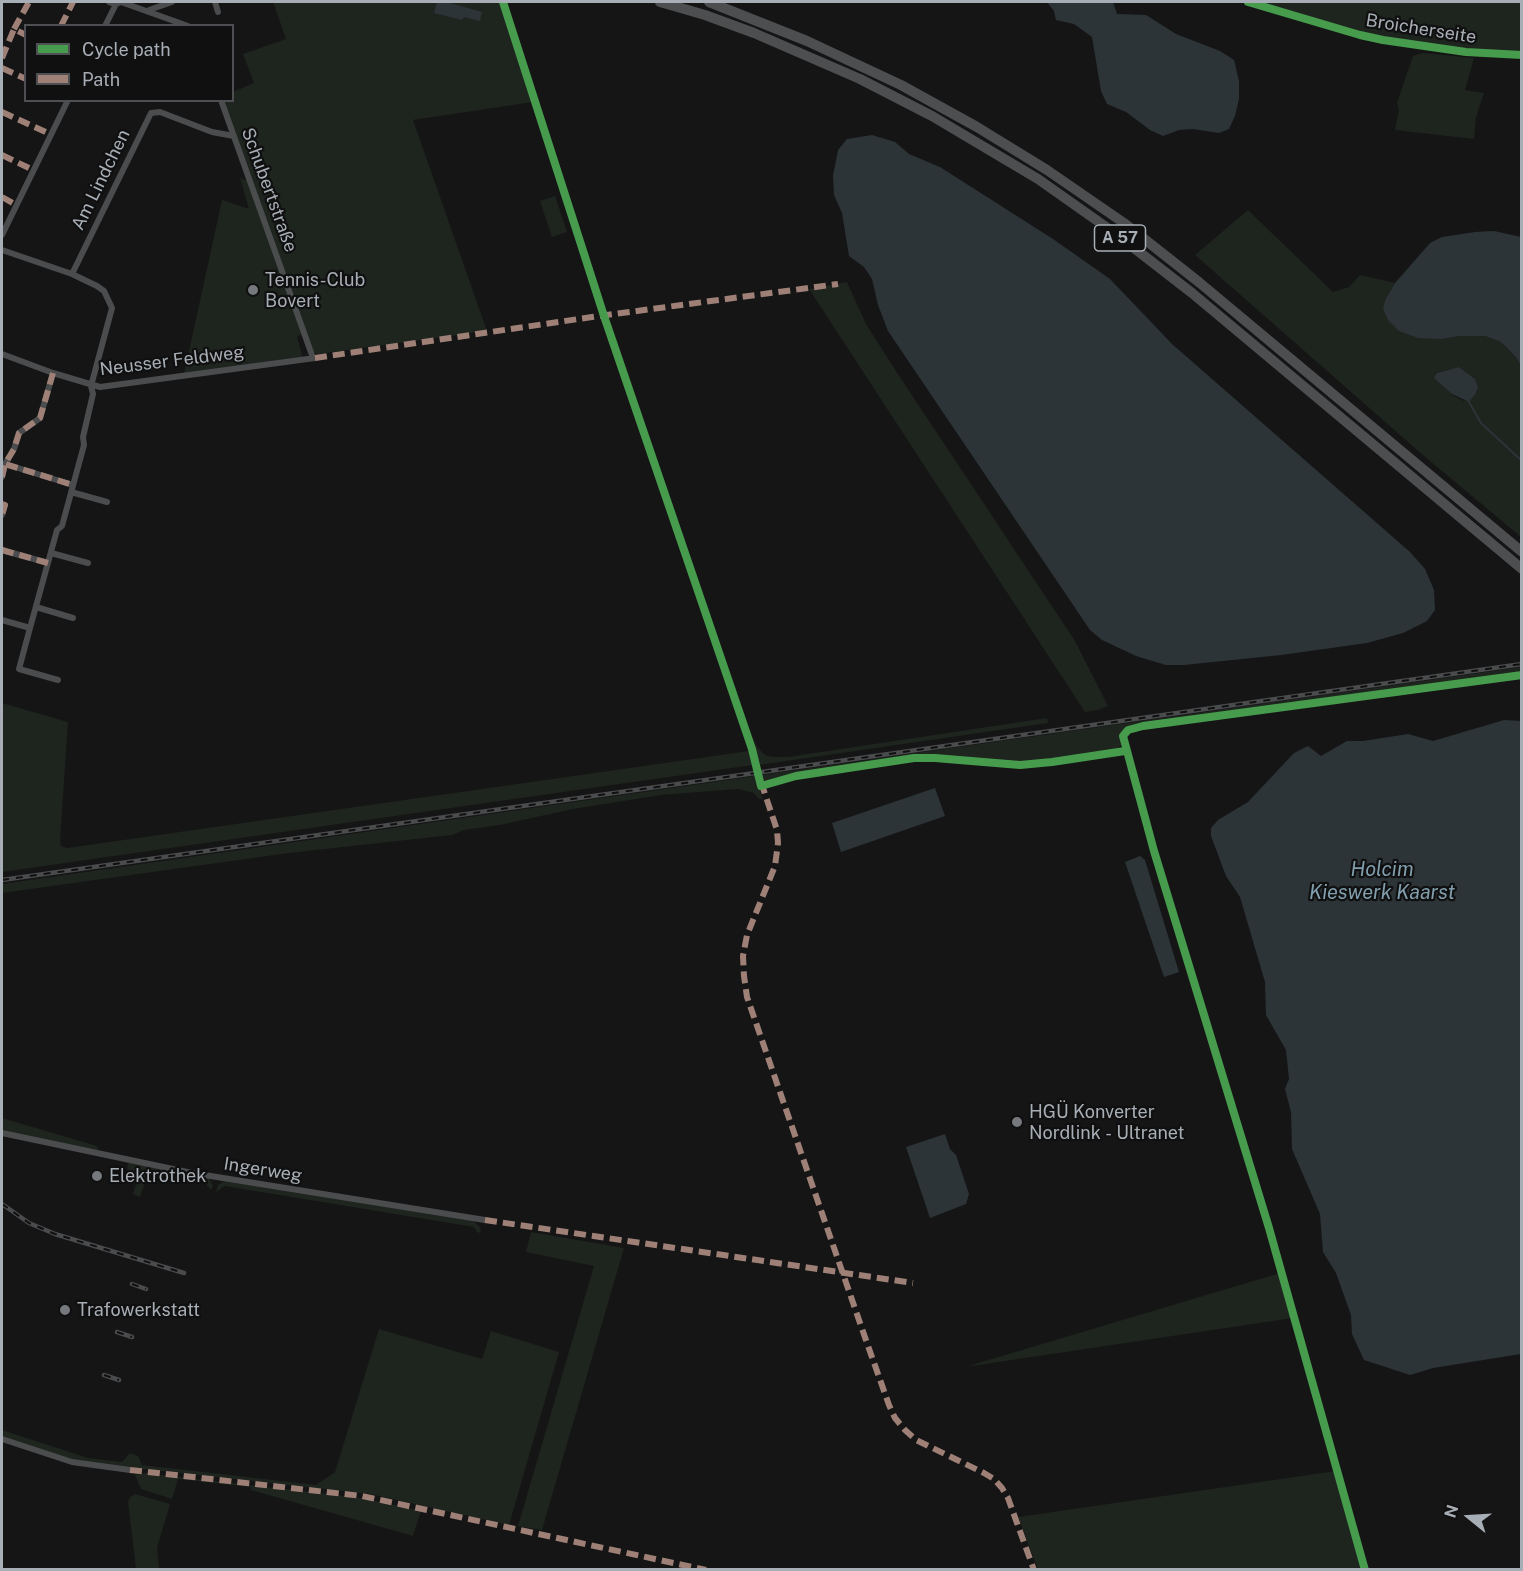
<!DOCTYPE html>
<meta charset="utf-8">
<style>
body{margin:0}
#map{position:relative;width:1523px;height:1571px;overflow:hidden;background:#151516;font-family:"Public Sans",sans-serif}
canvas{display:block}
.frame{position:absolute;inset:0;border:3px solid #a8aeb5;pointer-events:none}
.legend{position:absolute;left:24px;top:24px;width:210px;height:78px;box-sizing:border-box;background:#101011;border:2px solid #4d4f53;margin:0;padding:8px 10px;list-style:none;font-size:18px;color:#a8aeb5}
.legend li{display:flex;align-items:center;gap:12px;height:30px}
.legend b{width:30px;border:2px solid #4d4f53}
.north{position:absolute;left:1439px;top:1487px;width:60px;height:60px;-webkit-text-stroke:4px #101011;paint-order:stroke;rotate:288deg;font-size:16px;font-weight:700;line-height:24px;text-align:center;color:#a8aeb5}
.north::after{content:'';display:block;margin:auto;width:21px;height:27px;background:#a8aeb5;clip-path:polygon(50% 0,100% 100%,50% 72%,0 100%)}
</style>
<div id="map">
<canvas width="1523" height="1571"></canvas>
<div class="frame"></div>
<ul class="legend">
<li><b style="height:8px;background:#469c4c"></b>Cycle path</li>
<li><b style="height:8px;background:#9e8076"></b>Path</li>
</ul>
<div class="north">N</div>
</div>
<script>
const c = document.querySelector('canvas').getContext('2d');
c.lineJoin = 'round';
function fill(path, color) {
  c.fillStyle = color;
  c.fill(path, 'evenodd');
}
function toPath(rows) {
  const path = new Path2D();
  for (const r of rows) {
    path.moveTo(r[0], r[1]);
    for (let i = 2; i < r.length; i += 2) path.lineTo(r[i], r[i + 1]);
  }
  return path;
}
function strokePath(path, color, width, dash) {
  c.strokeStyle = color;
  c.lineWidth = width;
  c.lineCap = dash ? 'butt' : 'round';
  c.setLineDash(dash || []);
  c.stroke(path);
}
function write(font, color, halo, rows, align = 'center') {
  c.font = font + ' "Public Sans",sans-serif';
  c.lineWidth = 4.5;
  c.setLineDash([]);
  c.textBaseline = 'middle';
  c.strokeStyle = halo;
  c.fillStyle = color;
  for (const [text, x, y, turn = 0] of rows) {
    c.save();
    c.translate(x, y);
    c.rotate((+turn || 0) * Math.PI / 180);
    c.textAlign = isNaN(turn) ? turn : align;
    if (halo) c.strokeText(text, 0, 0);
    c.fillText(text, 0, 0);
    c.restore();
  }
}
fill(toPath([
 [273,2,501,2,533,102,413,120,487,331,318,354,312,351,223,101,232,100,233,92,254,83,243,54,286,39],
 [1251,2,1521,2,1521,52,1488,51,1384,40],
 [1423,53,1474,58,1465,90,1484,93,1476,117,1474,139,1395,130,1399,110,1397,103,1413,56],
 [240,178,248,181,302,334,297,337,302,355,300,357,184,374,222,200,249,209],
 [555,196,567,232,552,237,540,201],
 [1248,210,1333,292,1349,287,1360,275,1395,283,1386,298,1443,339,1459,336,1485,336,1501,342,1516,357,1521,366,1521,537,1424,456,1195,255],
 [1459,367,1475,379,1478,387,1476,393,1464,401,1452,395,1437,373],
 [847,282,866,324,894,368,1075,641,1108,706,1098,710,1085,712,809,289],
 [1521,667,1521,672,1133,725,1122,732,1121,745,1117,750,1053,761,1020,764,914,756,817,770,768,782,763,780,762,775],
 [2,703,68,722,60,840,61,846,67,848,749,751,753,765,2,872],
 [1047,718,1048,723,759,765,748,729,758,748,765,755,773,757,788,757],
 [755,776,763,800,758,798,754,793,738,789,661,795,573,809,500,825,464,830,452,835,289,853,2,893,2,884],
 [2,1118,97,1146,100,1154,2,1132],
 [128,1162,209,1178,213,1186,211,1190,205,1183,148,1173,140,1197,133,1194,139,1175,134,1174,130,1177,127,1174],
 [226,1180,471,1219,481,1228,480,1233,477,1232,474,1227,225,1186,216,1192,218,1185],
 [531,1232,624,1248,542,1530,518,1526,594,1266,526,1252],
 [1280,1273,1293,1318,965,1367],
 [379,1329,482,1359,491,1331,559,1352,509,1525,370,1494,72,1461,2,1438,2,1430,88,1458,122,1462,130,1453,138,1456,142,1465,316,1485,335,1472],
 [1336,1471,1364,1569,1038,1569,1018,1517],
 [144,1473,362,1498,421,1511,413,1536,251,1490,251,1487,178,1479,172,1499,141,1489,135,1475],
 [135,1494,170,1504,157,1548,159,1569,136,1569,128,1502,130,1497]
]), '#1e241e');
fill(toPath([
 [437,2,447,2,482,12,480,21,464,17,462,20,434,13],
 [1047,2,1113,2,1117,14,1146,15,1176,34,1220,51,1234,60,1239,81,1239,99,1235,116,1229,129,1219,133,1193,129,1179,130,1163,136,1150,130,1126,112,1107,104,1101,91,1092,37,1074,24,1056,20,1054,11],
 [872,135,895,142,909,154,940,167,1053,239,1110,279,1172,344,1410,552,1425,569,1434,590,1435,610,1427,621,1403,633,1367,643,1281,655,1184,665,1166,665,1136,656,1102,640,1090,630,888,331,878,305,872,279,864,267,849,256,842,213,834,195,833,176,838,150,847,139],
 [1494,231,1521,237,1521,366,1516,357,1501,342,1485,336,1459,336,1443,339,1418,338,1399,331,1388,320,1383,309,1386,298,1395,283,1430,243,1442,237,1475,232],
 [1459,367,1475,379,1478,387,1476,393,1469,402,1452,394,1434,378,1437,373],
 [1504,720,1522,721,1521,1354,1433,1368,1410,1375,1364,1360,1352,1334,1351,1315,1336,1273,1323,1252,1320,1214,1292,1149,1291,1112,1285,1089,1289,1079,1286,1050,1266,1015,1265,982,1240,897,1226,876,1211,836,1211,828,1218,820,1248,802,1294,753,1308,746,1321,756,1347,741,1363,741,1408,734,1433,741],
 [935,788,945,816,841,852,832,823],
 [1140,856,1145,860,1179,972,1164,977,1125,862],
 [945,1134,950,1149,956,1155,969,1194,966,1204,930,1218,906,1147]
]), '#2c3438');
strokePath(toPath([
 [1469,402,1481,423,1522,461]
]), '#2c3438', 2);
strokePath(toPath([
 [109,2,116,4,121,2,188,26],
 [215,2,218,12],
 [1248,2,1360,35,1383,40,1466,52,1522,55],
 [149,10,172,2],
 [105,26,116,4],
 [221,100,313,358],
 [2,235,68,100],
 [2,250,72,274,97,286,104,291,112,308,91,386,93,394,83,437,84,445,62,526,57,530,30,628,2,620],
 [72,274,151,113,160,112,212,132,234,136],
 [2,354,53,373,100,387,315,358],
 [53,373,40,418,19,433,14,449,5,464,73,485],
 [2,477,5,464],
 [71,492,107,502],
 [2,504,5,505,2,515],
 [2,550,48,563],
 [51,553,88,563],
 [36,607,73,618],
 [30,628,19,669,58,680],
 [2,1133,192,1173,485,1220],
 [2,1439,72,1462,130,1470]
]), '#4a4c4e', 6);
strokePath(toPath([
 [660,2,705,15,754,33,860,79,932,116,1038,179,1116,234,1192,293,1522,569],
 [709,2,807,41,901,85,977,127,1047,170,1124,223,1200,283,1522,552]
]), '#4c4e4f', 10);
const rail = toPath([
 [2,880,1522,664],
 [2,1204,29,1223,55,1234,184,1273],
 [132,1284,146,1289],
 [117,1332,132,1337],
 [104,1375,119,1380]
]);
strokePath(rail, '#4a4b4d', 4.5);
strokePath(rail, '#101011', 2, [7]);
strokePath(toPath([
 [61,26,73,2],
 [14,29,29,2],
 [2,58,14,29,26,35],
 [2,68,26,79],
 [2,112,50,134],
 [2,155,33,170],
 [2,197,16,205],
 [315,358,592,317,838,284],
 [53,373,40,418,19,433,14,449,5,464,73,485],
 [2,477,5,464],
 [2,504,5,505,2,515],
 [2,550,48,563],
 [761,782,777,830,778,843,775,866,747,935,743,956,744,976,747,997,867,1343,889,1405,895,1418,905,1430,916,1440,984,1473,994,1479,1002,1488,1008,1498,1034,1570],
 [485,1220,913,1283],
 [130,1470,362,1496,706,1570]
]), '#9e8076', 6, [12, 6]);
strokePath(toPath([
 [503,2,604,316,752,749,761,786,796,776,914,758,935,758,1020,765,1052,762,1125,751],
 [1248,2,1360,35,1383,40,1466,52,1522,55],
 [1365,1570,1269,1228,1154,851,1123,736,1128,730,1143,726,1522,675]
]), '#469c4c', 8);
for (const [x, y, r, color] of [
 [253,290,6,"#75787d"],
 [1017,1122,6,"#75787d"],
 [97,1176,6,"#75787d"],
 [65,1310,6,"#75787d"]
]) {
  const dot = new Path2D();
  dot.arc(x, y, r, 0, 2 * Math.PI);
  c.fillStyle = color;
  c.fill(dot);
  strokePath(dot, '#101011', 2);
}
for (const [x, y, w] of [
 [1120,238,51]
]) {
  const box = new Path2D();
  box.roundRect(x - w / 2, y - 13, w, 26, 4.5);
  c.fillStyle = '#101011';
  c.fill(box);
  strokePath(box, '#a8aeb5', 1.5);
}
write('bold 16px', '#a8aeb5', null, [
 ["A 57",1120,238]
]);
write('18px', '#a8aeb5', '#101011', [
 ["Broicherseite",1421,29,9],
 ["Am Lindchen",101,180,-64],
 ["Schubertstraße",269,190,70],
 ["Neusser Feldweg",172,361,-7],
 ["Ingerweg",263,1170,9]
]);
write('18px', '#a8aeb5', '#101011', [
 ["Tennis-Club",265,280],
 ["Bovert",265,301],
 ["HGÜ Konverter",1029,1112],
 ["Nordlink - Ultranet",1029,1133],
 ["Elektrothek",109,1176],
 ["Trafowerkstatt",77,1310]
], 'left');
write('italic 20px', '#819fad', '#101011', [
 ["Holcim",1382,870],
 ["Kieswerk Kaarst",1382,893]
]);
</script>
